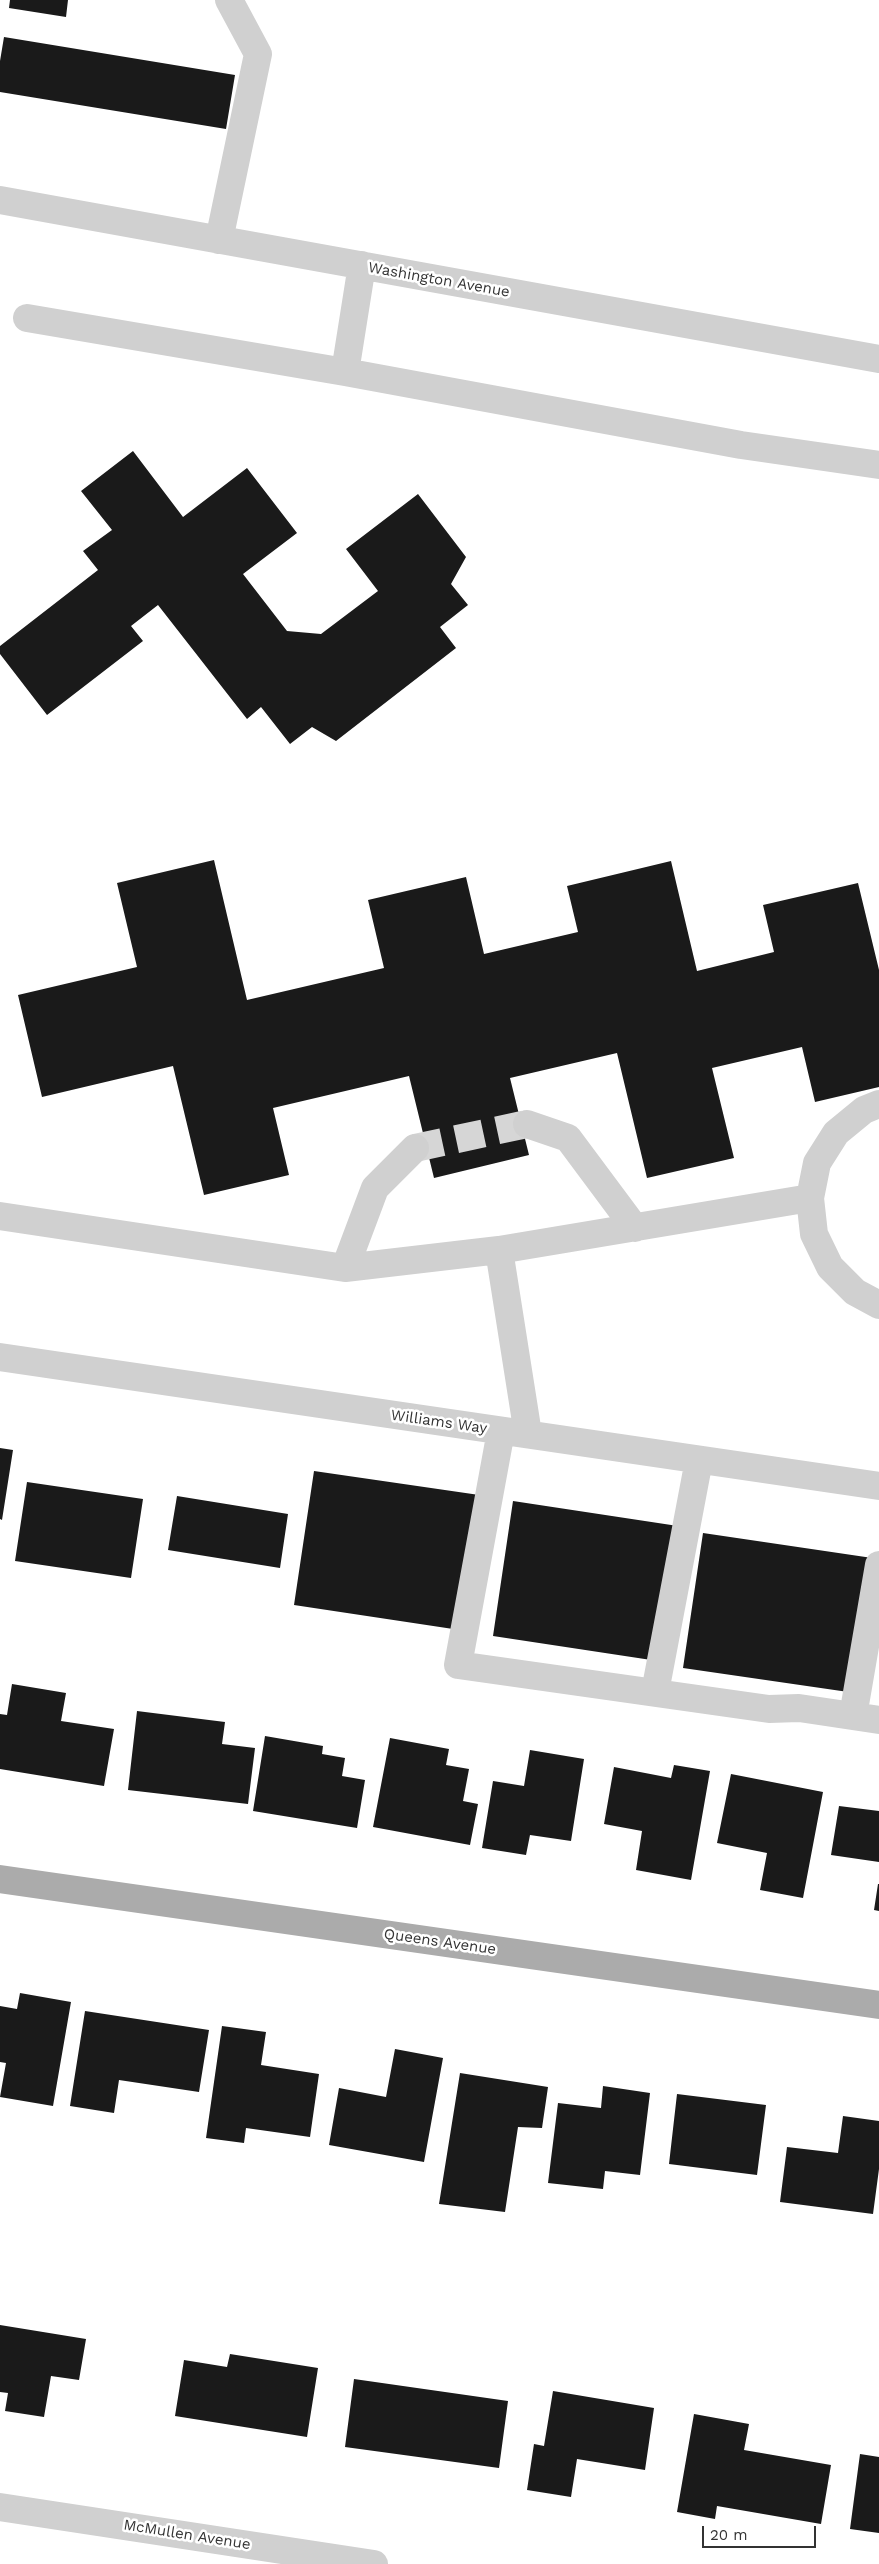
<!DOCTYPE html>
<style>
body{margin:0}
#map{position:relative;width:879px;height:2564px;overflow:hidden;background:#fff;font-family:"Work Sans",sans-serif}
canvas{display:block}
.scale{position:absolute;left:702px;top:2526px;width:114px;height:22px;box-sizing:border-box;border:2px solid #333;border-top:0;padding-left:6px;font-size:15px;line-height:18px;white-space:nowrap;color:#333;-webkit-text-stroke:4px #fff;paint-order:stroke}
</style>
<div id="map">
<canvas width="879" height="2564"></canvas>
<div class="scale">20 m</div>
</div>
<script>
const c = document.querySelector('canvas').getContext('2d');
c.lineJoin = 'round';
function fill(path, color) {
  c.fillStyle = color;
  c.fill(path, 'evenodd');
}
function toPath(rows) {
  const path = new Path2D();
  for (const r of rows) {
    path.moveTo(r[0], r[1]);
    for (let i = 2; i < r.length; i += 2) path.lineTo(r[i], r[i + 1]);
  }
  return path;
}
function strokePath(path, color, width, dash) {
  c.strokeStyle = color;
  c.lineWidth = width;
  c.lineCap = dash ? 'butt' : 'round';
  c.setLineDash(dash || []);
  c.stroke(path);
}
function write(font, color, halo, rows, align = 'center') {
  c.font = font + ' "Work Sans",sans-serif';
  c.lineWidth = 5;
  c.setLineDash([]);
  c.textBaseline = 'middle';
  c.strokeStyle = halo;
  c.fillStyle = color;
  for (const [text, x, y, turn = 0] of rows) {
    c.save();
    c.translate(x, y);
    c.rotate((+turn || 0) * Math.PI / 180);
    c.textAlign = isNaN(turn) ? turn : align;
    if (halo) c.strokeText(text, 0, 0);
    c.fillText(text, 0, 0);
    c.restore();
  }
}
fill(toPath([
 [10,0,68,0,66,17,9,8],
 [4,37,235,75,226,129,0,92,0,61],
 [133,451,183,517,247,468,297,533,243,574,287,631,321,634,378,591,346,549,418,494,466,557,451,584,468,605,440,627,456,648,336,741,312,727,290,744,261,707,247,719,158,605,131,626,143,641,47,715,0,654,0,646,98,570,83,551,112,530,81,491],
 [214,860,247,1000,384,968,368,900,466,877,484,954,578,932,567,886,671,861,697,971,774,952,763,905,858,883,879,970,879,1087,815,1102,802,1047,712,1068,734,1158,647,1178,617,1053,510,1078,529,1155,434,1178,409,1076,273,1108,289,1175,204,1195,173,1066,42,1097,18,995,137,967,117,883],
 [0,1448,13,1450,2,1520,0,1519],
 [314,1471,493,1497,473,1632,294,1605],
 [27,1482,143,1499,131,1578,15,1561],
 [177,1496,288,1514,280,1568,168,1550],
 [513,1501,691,1528,671,1663,493,1636],
 [703,1533,879,1559,862,1694,683,1668],
 [12,1684,66,1693,61,1721,114,1729,104,1786,0,1769,0,1714,7,1715],
 [137,1711,225,1722,222,1744,255,1748,248,1804,128,1790],
 [265,1736,323,1746,322,1754,345,1758,342,1776,365,1780,357,1828,253,1811],
 [390,1738,449,1749,446,1765,469,1769,463,1801,478,1804,470,1845,373,1827],
 [530,1750,584,1759,571,1841,530,1835,526,1855,482,1848,493,1781,524,1786],
 [674,1765,710,1771,691,1880,636,1870,642,1831,604,1824,614,1767,671,1778],
 [731,1774,823,1792,803,1898,760,1890,767,1853,717,1843],
 [839,1806,879,1811,879,1862,831,1855],
 [878,1884,879,1884,879,1911,874,1910],
 [20,1993,71,2002,53,2106,0,2097,6,2063,0,2062,0,2006,17,2009],
 [85,2011,209,2030,199,2092,119,2080,114,2113,70,2106],
 [222,2026,266,2032,261,2065,319,2074,310,2137,246,2128,244,2143,206,2138],
 [395,2049,443,2058,424,2162,329,2145,339,2088,386,2097],
 [460,2073,548,2087,542,2128,518,2127,505,2212,439,2204],
 [603,2086,650,2093,640,2175,605,2171,603,2189,548,2183,558,2103,601,2108],
 [677,2094,766,2105,757,2175,669,2164],
 [843,2116,879,2121,879,2169,873,2214,780,2202,787,2147,838,2153],
 [0,2325,86,2339,79,2380,51,2376,44,2417,5,2411,8,2393,0,2392],
 [230,2354,318,2368,307,2437,175,2416,184,2360,227,2367],
 [354,2379,508,2401,499,2468,345,2447],
 [553,2391,654,2408,645,2470,577,2459,571,2497,527,2490,534,2444,544,2446],
 [694,2414,749,2424,744,2450,831,2465,821,2524,717,2506,715,2519,677,2512],
 [860,2454,879,2457,879,2533,850,2529]
]), '#1a1a1a');
strokePath(toPath([
 [415,1148,527,1124]
]), '#d6d6d6', 28, [28, 14]);
strokePath(toPath([
 [0,200,879,359],
 [219,240,258,54,229,0],
 [27,318,345,372,741,445,879,465],
 [345,372,362,265],
 [879,1104,864,1110,836,1133,817,1163,810,1198,814,1234,830,1267,855,1292,879,1305],
 [527,1124,568,1138,635,1228],
 [0,1216,345,1268,499,1250,528,1434],
 [499,1250,810,1198],
 [345,1268,375,1188,415,1148],
 [0,1357,879,1486],
 [501,1431,458,1665,769,1709,799,1708,879,1720],
 [655,1692,699,1460],
 [853,1716,879,1565],
 [0,2507,374,2564]
]), '#d0d0d0', 28);
strokePath(toPath([
 [0,1879,879,2005]
]), '#ababab', 28);
write('15px', '#333', '#fff', [
 ["Washington Avenue",439,280,10],
 ["Williams Way",439,1422,8],
 ["Queens Avenue",440,1942,8],
 ["McMullen Avenue",187,2535,9]
]);
</script>
